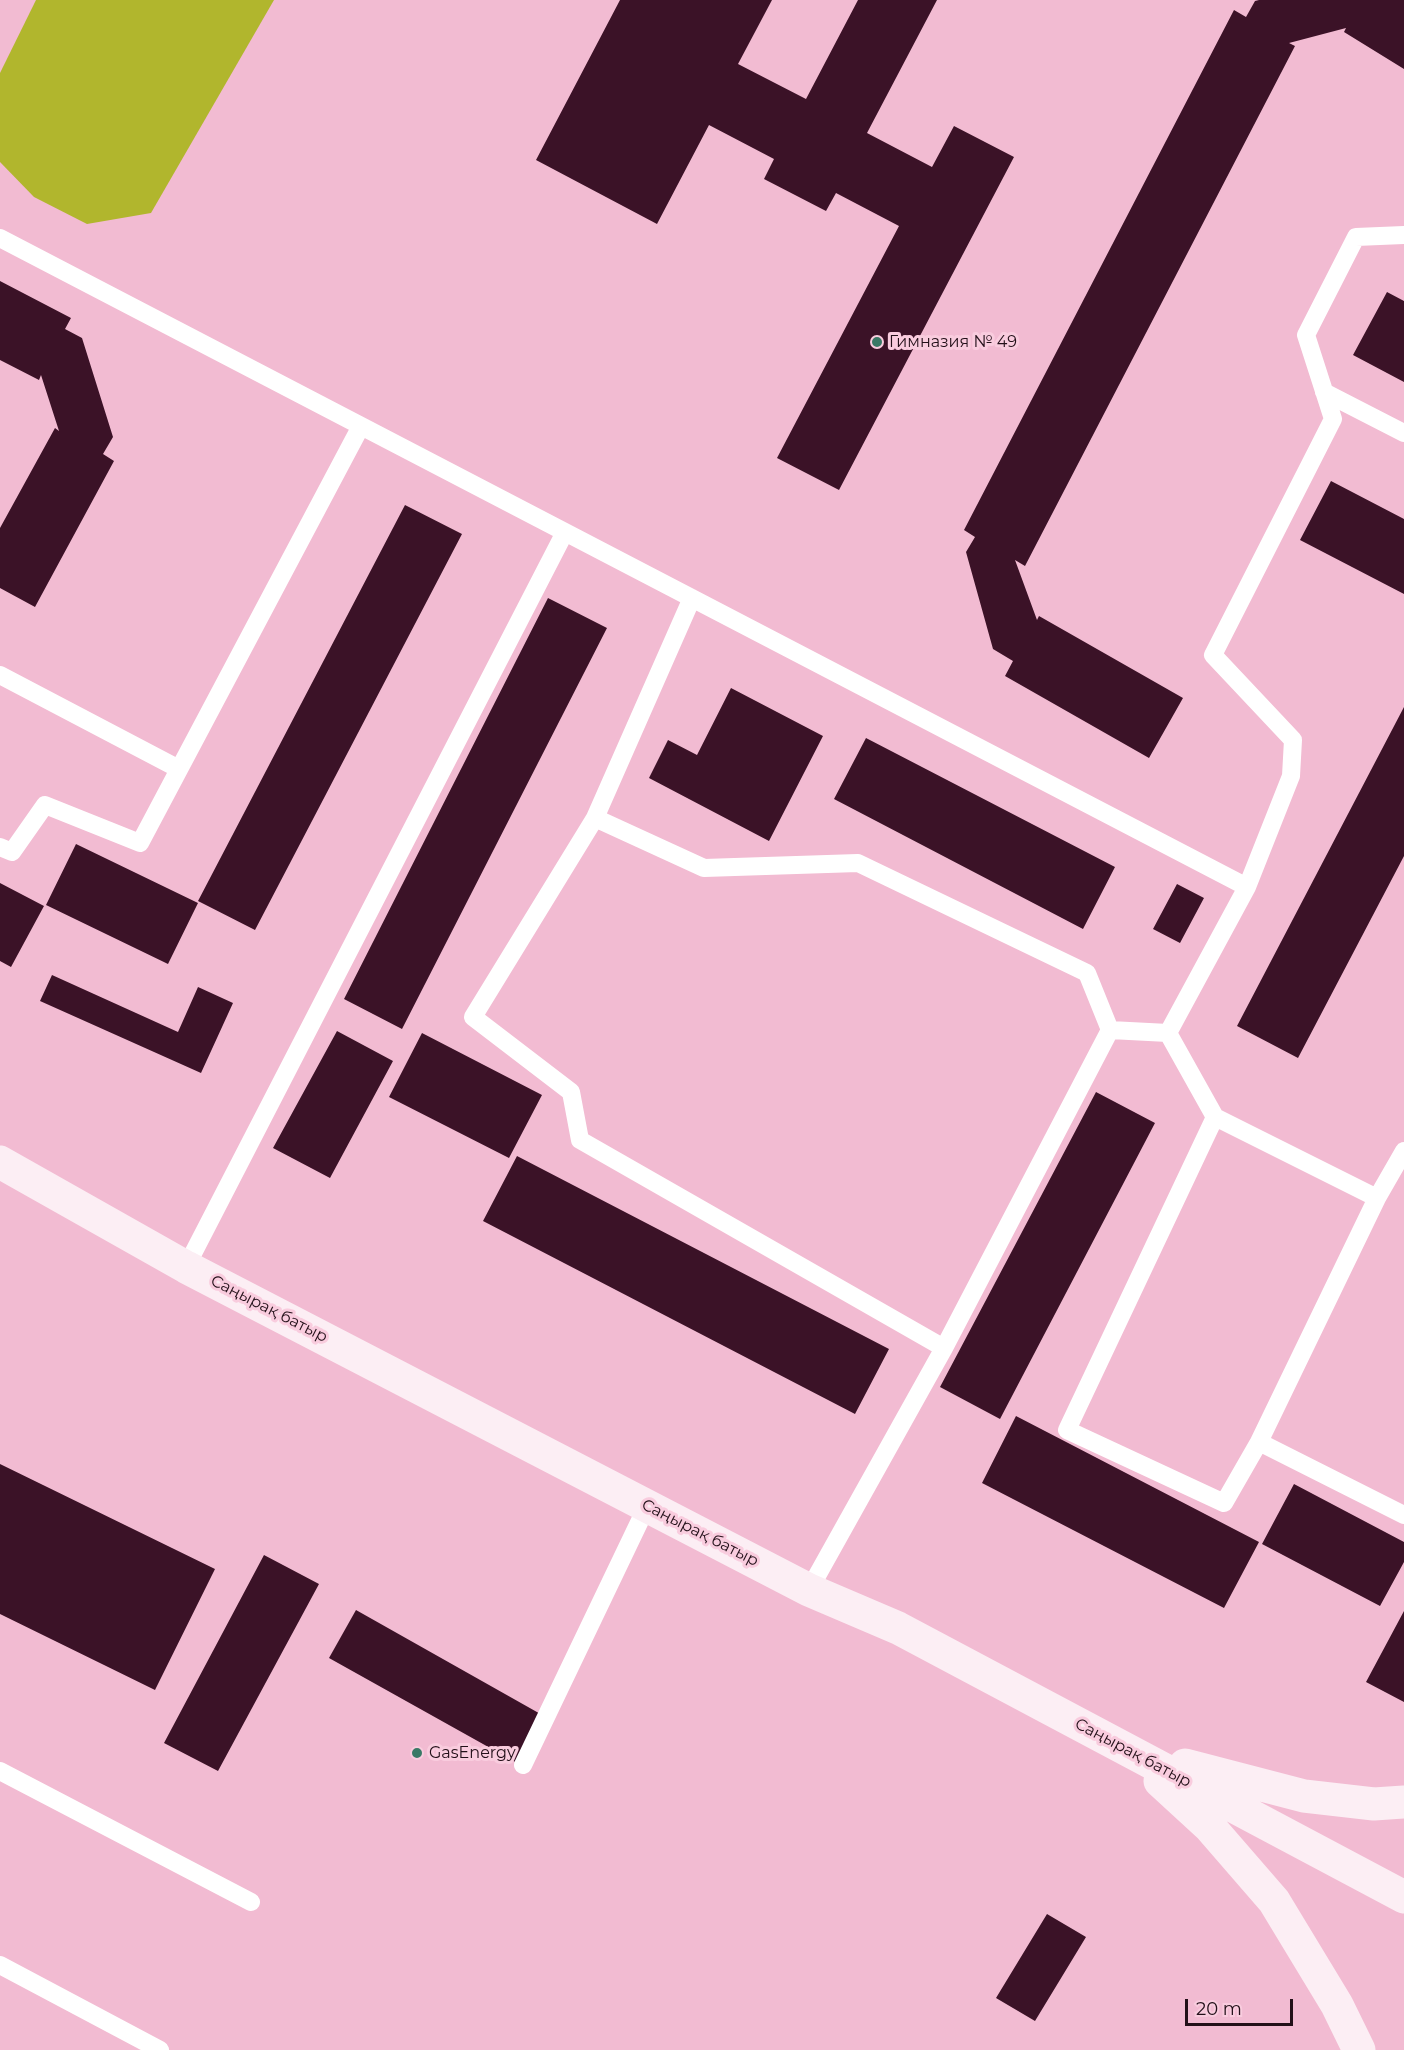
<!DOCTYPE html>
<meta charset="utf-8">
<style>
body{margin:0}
#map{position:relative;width:1404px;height:2050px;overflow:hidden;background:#f2bbd2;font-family:Montserrat,sans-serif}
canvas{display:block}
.scale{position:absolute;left:1185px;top:1999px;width:108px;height:27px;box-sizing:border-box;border:3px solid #231019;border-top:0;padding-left:8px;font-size:18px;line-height:21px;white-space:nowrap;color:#231019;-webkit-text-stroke:4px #f9ccde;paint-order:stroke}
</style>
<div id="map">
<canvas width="1404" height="2050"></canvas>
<div class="scale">20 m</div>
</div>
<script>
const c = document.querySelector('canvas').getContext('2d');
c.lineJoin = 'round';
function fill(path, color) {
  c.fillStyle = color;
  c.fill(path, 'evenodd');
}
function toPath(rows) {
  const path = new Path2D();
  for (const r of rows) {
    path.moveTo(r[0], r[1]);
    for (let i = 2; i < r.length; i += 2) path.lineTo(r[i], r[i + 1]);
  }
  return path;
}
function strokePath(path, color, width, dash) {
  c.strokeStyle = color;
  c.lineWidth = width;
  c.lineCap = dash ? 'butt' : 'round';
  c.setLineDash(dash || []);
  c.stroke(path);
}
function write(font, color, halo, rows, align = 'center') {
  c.font = font + ' Montserrat,sans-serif';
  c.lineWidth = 6;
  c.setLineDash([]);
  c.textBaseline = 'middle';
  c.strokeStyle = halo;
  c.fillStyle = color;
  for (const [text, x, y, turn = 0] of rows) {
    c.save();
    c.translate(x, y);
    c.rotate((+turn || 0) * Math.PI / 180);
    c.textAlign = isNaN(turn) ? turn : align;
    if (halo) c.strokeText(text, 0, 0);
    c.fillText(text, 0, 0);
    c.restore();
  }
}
fill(toPath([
 [36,0,274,0,151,213,87,224,34,197,0,162,0,73]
]), '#b1b62d');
fill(toPath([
 [620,0,772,0,738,64,806,99,858,0,937,0,867,133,932,167,954,126,1014,157,839,490,777,458,899,226,836,193,826,211,764,179,774,159,709,125,657,224,536,160],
 [1259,0,1404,0,1404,69,1344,32,1346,28,1289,43,1295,46,1025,566,1015,560,1037,620,1039,616,1183,698,1149,758,1005,676,1013,661,993,649,966,552,975,537,964,530,1234,10,1246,17,1255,1],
 [0,281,71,318,65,329,82,338,113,437,103,454,114,461,35,607,0,588,0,528,55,428,59,431,41,375,39,380,0,360],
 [1387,292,1404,301,1404,382,1353,355],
 [1331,481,1404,519,1404,594,1300,540],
 [405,505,462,534,255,930,198,901],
 [548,598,607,628,402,1029,344,999],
 [731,688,823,736,769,841,649,778,668,740,697,755],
 [1404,707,1404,856,1298,1058,1237,1026],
 [866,738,1115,867,1083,929,834,799],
 [76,844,198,903,168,964,46,905],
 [0,883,44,906,11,967,0,961],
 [1177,884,1204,898,1180,943,1153,929],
 [52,975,178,1032,198,987,233,1003,201,1073,40,1001],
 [337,1031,393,1061,330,1178,273,1148],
 [422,1033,542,1095,509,1158,389,1097],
 [1096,1092,1155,1123,1000,1419,940,1387],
 [517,1156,889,1349,855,1414,483,1221],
 [1016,1416,1259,1542,1224,1608,982,1483],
 [0,1464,215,1569,155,1690,0,1614],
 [1294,1484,1404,1542,1404,1562,1380,1606,1262,1544],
 [264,1555,319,1584,218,1771,164,1743],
 [356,1610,544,1716,517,1763,329,1658],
 [1404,1611,1404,1702,1366,1682],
 [1047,1914,1086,1937,1035,2021,996,1998]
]), '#3b1227');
strokePath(toPath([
 [1404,235,1356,237,1306,335,1333,419,1213,655,1293,740,1291,776,1247,887,1168,1033,1215,1117,1067,1430,1224,1503,1259,1442,1377,1198,1404,1151],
 [0,238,1247,887],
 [1324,392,1404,433],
 [692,598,595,818,473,1017,571,1092,580,1140,944,1348],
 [0,675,179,769],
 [595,818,704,868,858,863,1087,973,1110,1030,944,1348,809,1590],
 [0,847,12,852,45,805,140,843,361,426],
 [1110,1030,1168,1033],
 [1215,1117,1377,1198],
 [186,1267,565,532],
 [1259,1442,1404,1515],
 [523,1765,647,1506],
 [0,1771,251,1902],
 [0,1965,160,2050]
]), '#fff', 18);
strokePath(toPath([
 [0,1162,186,1267,809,1590,898,1628,1404,1897],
 [1185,1765,1304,1796,1374,1804,1404,1802],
 [1160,1781,1209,1826,1274,1901,1337,2005,1359,2050]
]), '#fceef4', 33);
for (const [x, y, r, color] of [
 [877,342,6,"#3a7966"],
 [417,1753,6,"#3a7966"]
]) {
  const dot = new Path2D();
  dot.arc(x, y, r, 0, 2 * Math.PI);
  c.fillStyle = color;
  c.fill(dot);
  strokePath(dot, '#f9ccde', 2);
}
write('16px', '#231019', '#f9ccde', [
 ["Гимназия № 49",889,342],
 ["GasEnergy",429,1753]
], 'left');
write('16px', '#231019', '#f9ccde', [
 ["Саңырақ батыр",269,1309,27],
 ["Саңырақ батыр",700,1533,27],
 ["Саңырақ батыр",1133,1753,28]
]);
</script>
